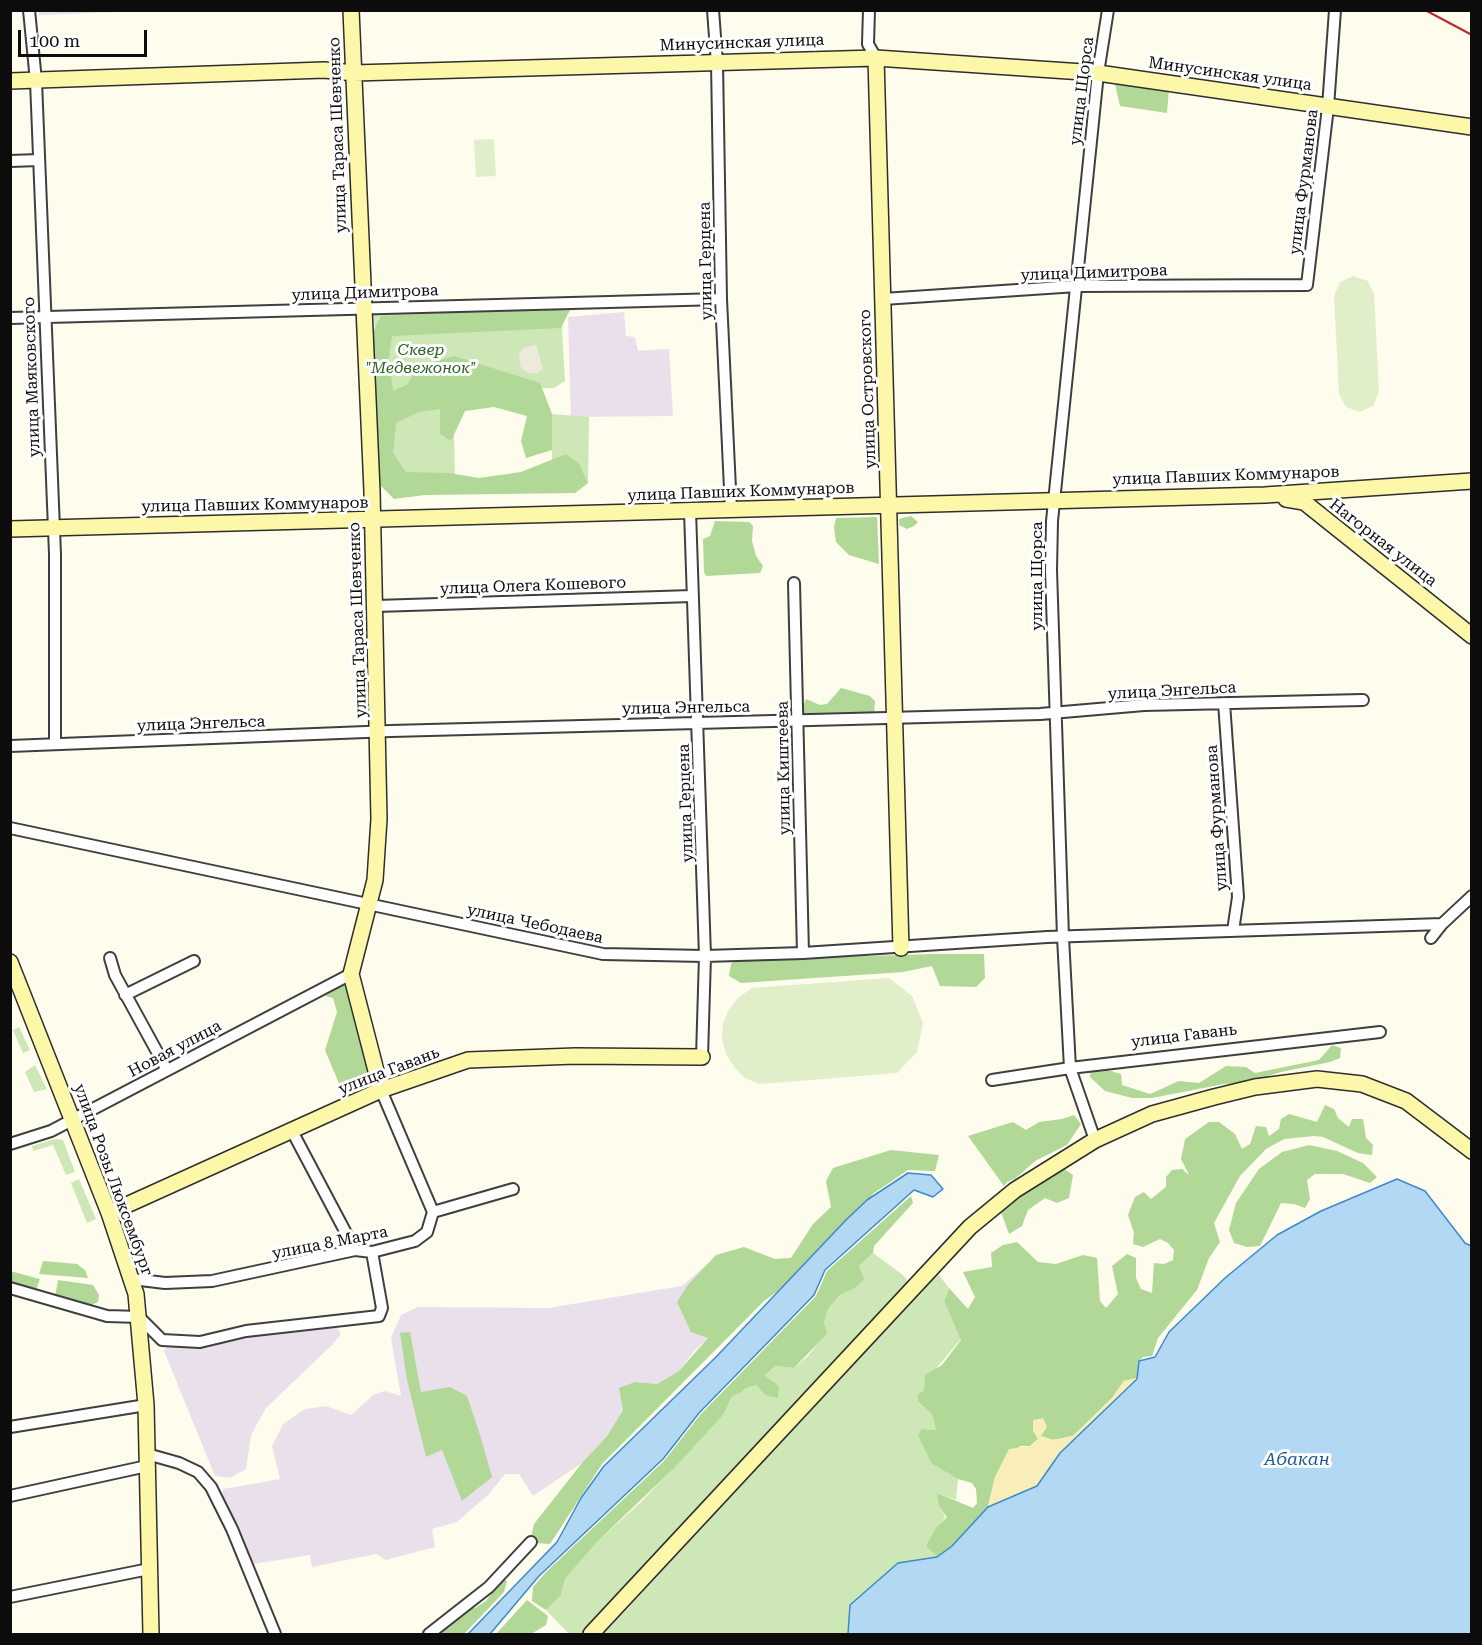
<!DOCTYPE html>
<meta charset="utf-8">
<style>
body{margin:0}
#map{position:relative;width:1482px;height:1645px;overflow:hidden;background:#fefcec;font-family:"Roboto Serif",serif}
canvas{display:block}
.frame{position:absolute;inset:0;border:12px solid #0c0c0c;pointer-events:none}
.scale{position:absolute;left:18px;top:30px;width:129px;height:27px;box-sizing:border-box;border:3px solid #0c0c0c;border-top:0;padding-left:8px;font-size:18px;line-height:21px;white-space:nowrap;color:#0c0c0c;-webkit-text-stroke:4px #fff;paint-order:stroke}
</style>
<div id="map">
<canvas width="1482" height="1645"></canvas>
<div class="frame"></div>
<div class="scale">100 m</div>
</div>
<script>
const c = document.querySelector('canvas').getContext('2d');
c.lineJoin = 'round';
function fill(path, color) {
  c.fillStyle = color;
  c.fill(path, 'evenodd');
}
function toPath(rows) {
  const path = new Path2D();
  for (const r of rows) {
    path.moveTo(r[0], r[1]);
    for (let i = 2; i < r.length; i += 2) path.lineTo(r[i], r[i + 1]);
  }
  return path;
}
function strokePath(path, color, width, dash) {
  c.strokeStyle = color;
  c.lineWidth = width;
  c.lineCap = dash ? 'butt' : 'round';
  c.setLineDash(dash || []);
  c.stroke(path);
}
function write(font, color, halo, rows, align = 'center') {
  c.font = font + ' "Roboto Serif",serif';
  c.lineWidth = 6;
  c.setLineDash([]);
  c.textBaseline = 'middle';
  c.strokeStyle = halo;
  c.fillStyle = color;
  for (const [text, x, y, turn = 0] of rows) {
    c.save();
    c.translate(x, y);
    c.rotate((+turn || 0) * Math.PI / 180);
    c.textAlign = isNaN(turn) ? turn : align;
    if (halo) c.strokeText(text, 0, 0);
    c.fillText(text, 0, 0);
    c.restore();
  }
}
fill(toPath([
 [146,11,39,15,39,10],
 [624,312,626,336,635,337,638,351,669,349,673,416,571,417,568,317],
 [712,1260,721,1326,694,1351,679,1371,657,1384,635,1382,623,1410,607,1436,582,1463,533,1496,519,1474,505,1474,489,1494,457,1522,432,1529,435,1547,386,1560,376,1554,312,1567,310,1555,253,1564,222,1498,223,1489,280,1479,272,1446,283,1424,305,1409,326,1406,351,1415,373,1395,385,1391,401,1396,391,1338,401,1315,418,1307,548,1308,682,1286],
 [335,1324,341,1334,333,1344,266,1408,251,1435,246,1469,230,1478,215,1476,164,1351,166,1347,242,1334]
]), '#eae0eb');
fill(toPath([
 [561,311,565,381,554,388,453,391,455,479,383,480,374,314],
 [552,414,589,417,588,483,579,463,566,454,552,460],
 [19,1027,30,1050,23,1053,13,1030],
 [35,1065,47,1089,34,1092,25,1072],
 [55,1139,63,1140,75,1172,66,1175,53,1145,33,1151,32,1146],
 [79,1179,96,1219,87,1223,71,1183],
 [873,1253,903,1275,909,1283,583,1634,569,1634,546,1610,561,1595,565,1579,597,1542,641,1502,724,1414,732,1396,741,1393,746,1388,757,1385,775,1366,794,1368,807,1357,826,1334,824,1323,828,1309,840,1295,855,1288,859,1266],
 [938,1274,949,1288,944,1301,961,1339,937,1367,932,1414,936,1430,922,1429,932,1464,958,1479,956,1500,937,1493,945,1517,926,1546,937,1557,898,1563,850,1605,848,1634,604,1634]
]), '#cee7b7');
fill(toPath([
 [1114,80,1169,88,1167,113,1120,106],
 [559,308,570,310,561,328,392,336,389,358,393,391,408,384,416,367,454,356,540,383,552,414,552,450,526,458,521,441,527,416,494,407,465,411,451,441,440,434,440,409,419,412,396,423,393,453,406,472,449,473,479,478,521,472,566,454,579,463,588,483,575,493,425,495,394,499,375,480,374,330,381,316],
 [911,516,918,522,914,526,907,529,899,525,899,519],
 [877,517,879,564,849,555,836,542,834,527,836,518],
 [715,521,749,522,753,526,752,541,756,556,763,566,760,573,706,576,704,572,703,539,710,536],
 [841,688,870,696,875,701,874,715,804,714,801,711,806,699,820,705,827,704],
 [932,954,984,954,985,978,976,987,940,986,932,966,903,972,741,983,729,976,731,964,735,960],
 [340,986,348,986,371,1075,360,1090,345,1098,325,1050,337,1012,333,998,325,996],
 [1332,1045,1341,1048,1340,1058,1330,1062,1281,1072,1245,1083,1224,1084,1152,1098,1132,1098,1105,1091,1090,1077,1091,1068,1101,1068,1121,1074,1122,1085,1150,1094,1179,1081,1199,1083,1226,1066,1246,1067,1255,1073,1319,1060],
 [1325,1105,1334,1109,1338,1118,1349,1127,1352,1119,1363,1119,1366,1138,1373,1145,1372,1155,1358,1153,1323,1137,1314,1136,1284,1139,1266,1149,1240,1176,1214,1223,1220,1242,1209,1258,1197,1290,1158,1338,1152,1356,1143,1357,1139,1361,1137,1378,1124,1381,1112,1398,1073,1436,1053,1440,1041,1436,1030,1446,1020,1446,995,1477,988,1507,952,1546,937,1557,926,1546,936,1528,947,1517,939,1506,937,1493,973,1508,977,1503,976,1489,972,1483,958,1479,932,1464,918,1435,922,1429,936,1430,932,1414,918,1401,918,1394,924,1391,925,1375,942,1365,961,1340,944,1301,949,1288,968,1309,975,1297,963,1272,992,1267,991,1253,1003,1245,1017,1242,1038,1262,1056,1264,1083,1255,1097,1258,1100,1301,1106,1308,1118,1294,1112,1266,1127,1254,1136,1258,1136,1278,1141,1289,1152,1293,1154,1263,1164,1264,1173,1260,1174,1250,1168,1243,1160,1239,1143,1247,1133,1244,1134,1233,1128,1215,1135,1197,1144,1192,1151,1199,1166,1187,1166,1177,1172,1170,1182,1169,1189,1175,1181,1159,1185,1139,1209,1122,1219,1122,1235,1134,1242,1149,1250,1144,1256,1126,1266,1127,1269,1136,1279,1129,1281,1119,1289,1114,1317,1122],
 [1074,1115,1081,1124,1067,1145,1035,1161,1016,1178,1007,1182,1004,1186,968,1136,1013,1122,1026,1130,1039,1122,1062,1119],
 [1309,1145,1337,1151,1363,1163,1377,1177,1370,1183,1343,1174,1315,1174,1307,1180,1310,1199,1305,1208,1294,1204,1281,1203,1260,1246,1247,1247,1234,1243,1229,1230,1236,1203,1259,1169,1282,1152],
 [891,1150,939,1155,935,1171,908,1170,874,1193,800,1275,764,1301,602,1464,550,1544,535,1543,531,1537,534,1524,582,1463,607,1436,623,1410,619,1388,635,1382,657,1384,679,1371,708,1338,691,1332,677,1302,687,1286,716,1255,744,1247,775,1259,791,1258,813,1224,831,1207,826,1181,833,1168],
 [1062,1167,1073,1175,1069,1198,1057,1203,1045,1198,1028,1210,1022,1226,1009,1234,1001,1212,1019,1194],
 [911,1196,913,1203,874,1246,873,1253,859,1266,864,1279,855,1288,840,1295,828,1309,824,1323,827,1334,794,1368,775,1366,765,1376,779,1386,778,1398,765,1395,757,1385,746,1388,741,1393,732,1396,724,1414,676,1466,597,1542,565,1579,561,1595,546,1610,532,1601,533,1587,546,1572,664,1461,700,1415,816,1296,827,1271],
 [43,1261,77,1264,85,1270,88,1278,39,1274],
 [10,1271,40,1279,35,1293,11,1286],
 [58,1280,93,1285,99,1295,98,1302,91,1305,55,1297],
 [410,1332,421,1392,450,1387,467,1396,480,1435,492,1477,462,1501,442,1450,426,1457,407,1380,400,1333],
 [502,1578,507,1581,504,1592,464,1634,438,1634,468,1608,475,1608,486,1601],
 [527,1600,548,1616,546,1625,531,1634,496,1634]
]), '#b1d897');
fill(toPath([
 [1137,1378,1060,1453,1037,1486,988,1507,995,1477,1009,1449,1030,1446,1038,1439,1033,1431,1033,1420,1043,1418,1047,1427,1041,1436,1052,1440,1073,1436,1112,1398,1124,1381]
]), '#f9eeba');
fill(toPath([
 [494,139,496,176,476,177,474,140],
 [1353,276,1368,281,1374,294,1379,392,1373,406,1360,412,1346,407,1339,394,1334,296,1340,282],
 [889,978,912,996,923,1023,917,1052,897,1073,760,1084,745,1078,734,1067,726,1054,722,1039,723,1023,729,1009,739,997,752,988]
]), '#e0efc9');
fill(toPath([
 [536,345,543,369,537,373,528,373,521,368,519,355,523,348]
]), '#edeadc');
const water = toPath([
 [908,1173,931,1175,943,1189,933,1197,914,1190,825,1270,814,1295,699,1413,663,1459,539,1576,490,1634,468,1634,557,1542,581,1498,604,1466,716,1357,846,1220,867,1200,908,1173],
 [1397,1179,1425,1191,1465,1243,1471,1246,1471,1634,848,1634,850,1605,898,1563,937,1557,952,1546,988,1507,1037,1486,1060,1453,1137,1379,1139,1361,1155,1357,1169,1332,1225,1278,1277,1235,1321,1211,1397,1179]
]);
fill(water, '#b2d8f4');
strokePath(water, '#3c8ac9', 1.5);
const street = toPath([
 [29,10,36,81,55,554,55,743],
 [713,10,717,63,721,299,731,510],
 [869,10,868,44,876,58],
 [10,161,39,160],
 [883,299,1077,286,1307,285,1328,107,1335,10],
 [10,318,721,299],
 [690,511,705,956,702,1057],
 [794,583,803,953],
 [376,606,692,596],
 [1224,703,1238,897,1233,931],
 [10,746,391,731,1040,714,1144,705,1363,700],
 [10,828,603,954,705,956,803,953,1047,937,1442,924],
 [1431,938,1442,924,1472,896],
 [110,958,115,975,167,1070],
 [125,995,194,961],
 [992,1080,1070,1068,1380,1032],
 [381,1090,433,1212],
 [292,1131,355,1250],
 [1095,1140,1070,1068,1063,937,1051,570,1052,521,1098,73,1108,10],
 [10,1144,51,1131,72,1120,351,974],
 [132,1279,165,1283,212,1281,355,1250,372,1252,415,1241,427,1232,433,1212,513,1189],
 [10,1288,107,1316,139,1317,162,1340,200,1342,246,1331,379,1316,382,1308,372,1252],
 [10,1427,146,1405],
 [147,1454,179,1463,198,1472,211,1487,232,1529,275,1634],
 [10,1496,147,1466],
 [10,1597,149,1569],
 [429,1634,489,1587,531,1542]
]);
const secondary = toPath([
 [351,10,372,491,379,819,375,880,351,974,381,1090],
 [876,58,901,948],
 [10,81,324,70,354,73,876,58,1098,73,1472,127],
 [1286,499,1304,502,1472,636],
 [10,529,1265,495,1472,481],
 [10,962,109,1213,136,1294,146,1405,151,1634],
 [109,1213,381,1090,468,1060,575,1056,702,1057],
 [591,1634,970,1227,1015,1190,1095,1140,1152,1114,1214,1097,1255,1087,1317,1079,1362,1084,1406,1101,1472,1151]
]);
strokePath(street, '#3f3f3f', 14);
strokePath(secondary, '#2e2e2e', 18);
strokePath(street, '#fff', 10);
strokePath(secondary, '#fdf7a9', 15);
strokePath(toPath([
 [1425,10,1472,35]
]), '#b82929', 2);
write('16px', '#0c0c0c', '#fff', [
 ["Минусинская улица",742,43,-2],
 ["Минусинская улица",1230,74,8],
 ["улица Щорса",1082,91,-83],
 ["улица Тараса Шевченко",338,135,-92],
 ["улица Фурманова",1304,182,-83],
 ["улица Герцена",706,261,-91],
 ["улица Димитрова",1094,273,-2],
 ["улица Димитрова",365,293,-2],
 ["улица Маяковского",32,377,-92],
 ["улица Островского",868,389,-92],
 ["улица Павших Коммунаров",1226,476,-2],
 ["улица Павших Коммунаров",741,492,-2],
 ["улица Павших Коммунаров",255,505,-1],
 ["Нагорная улица",1383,543,38],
 ["улица Щорса",1037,576,-90],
 ["улица Олега Кошевого",533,586,-2],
 ["улица Тараса Шевченко",358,620,-92],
 ["улица Энгельса",1172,691,-3],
 ["улица Энгельса",686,708,-1],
 ["улица Энгельса",201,724,-2],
 ["улица Киштеева",784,768,-91],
 ["улица Герцена",686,803,-92],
 ["улица Фурманова",1217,818,-94],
 ["улица Чебодаева",535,924,12],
 ["улица Гавань",1184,1036,-7],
 ["Новая улица",175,1049,-28],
 ["улица Гавань",389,1071,-21],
 ["улица Розы Люксембург",113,1180,70],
 ["улица 8 Марта",330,1243,-11]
]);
write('italic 16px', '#29621f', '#fff', [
 ["Сквер",421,350],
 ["\"Медвежонок\"",421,368]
]);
write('italic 18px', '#1a5c9a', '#fff', [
 ["Абакан",1297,1460]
]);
</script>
